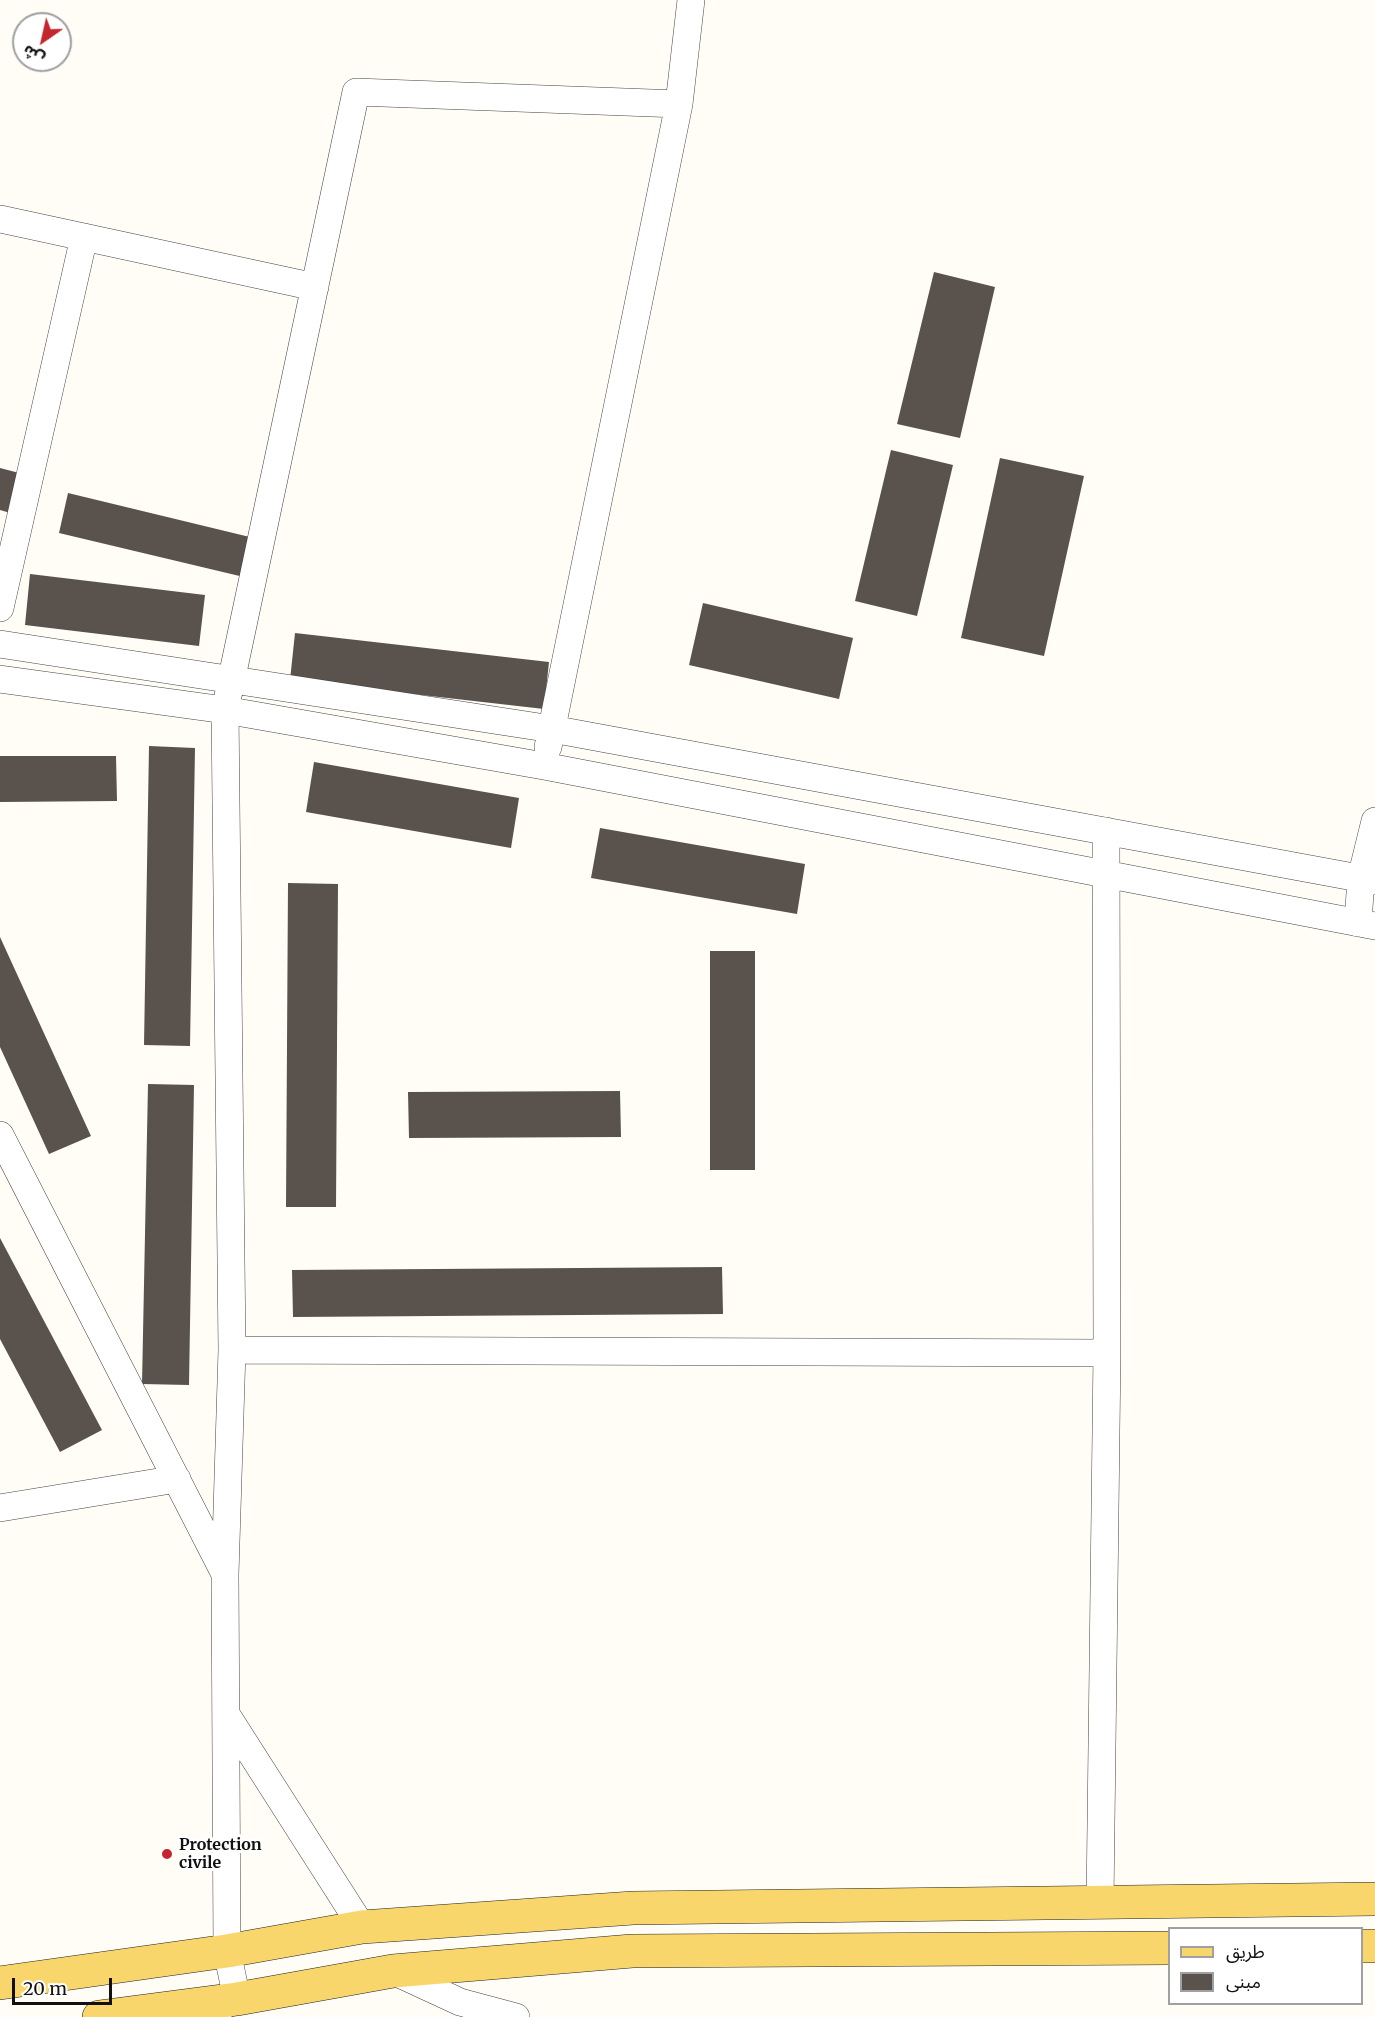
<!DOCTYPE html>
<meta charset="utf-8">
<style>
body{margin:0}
#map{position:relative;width:1375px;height:2017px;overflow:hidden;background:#fffdf5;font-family:Merriweather,"Noto Sans Arabic",serif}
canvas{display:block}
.legend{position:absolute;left:1168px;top:1927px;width:195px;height:78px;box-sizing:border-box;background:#fff;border:2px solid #a0a0a0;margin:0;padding:8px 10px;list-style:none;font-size:18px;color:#111}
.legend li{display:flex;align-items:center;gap:12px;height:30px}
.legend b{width:30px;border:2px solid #a0a0a0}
.north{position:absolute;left:12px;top:12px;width:60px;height:60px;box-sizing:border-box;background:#fff;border:2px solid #a0a0a0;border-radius:50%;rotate:214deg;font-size:16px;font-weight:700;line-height:24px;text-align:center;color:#111}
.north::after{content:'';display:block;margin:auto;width:21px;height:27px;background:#c4262e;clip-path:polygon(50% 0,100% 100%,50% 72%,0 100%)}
.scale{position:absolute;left:12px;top:1978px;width:100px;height:27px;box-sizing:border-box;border:3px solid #111;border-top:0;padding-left:8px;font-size:18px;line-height:21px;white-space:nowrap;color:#111;-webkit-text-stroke:4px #fff;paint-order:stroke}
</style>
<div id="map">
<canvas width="1375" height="2017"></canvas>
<ul class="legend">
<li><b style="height:8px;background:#f9d66b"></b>طريق</li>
<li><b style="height:16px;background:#5a524d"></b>مبنى</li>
</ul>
<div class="north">ش</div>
<div class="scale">20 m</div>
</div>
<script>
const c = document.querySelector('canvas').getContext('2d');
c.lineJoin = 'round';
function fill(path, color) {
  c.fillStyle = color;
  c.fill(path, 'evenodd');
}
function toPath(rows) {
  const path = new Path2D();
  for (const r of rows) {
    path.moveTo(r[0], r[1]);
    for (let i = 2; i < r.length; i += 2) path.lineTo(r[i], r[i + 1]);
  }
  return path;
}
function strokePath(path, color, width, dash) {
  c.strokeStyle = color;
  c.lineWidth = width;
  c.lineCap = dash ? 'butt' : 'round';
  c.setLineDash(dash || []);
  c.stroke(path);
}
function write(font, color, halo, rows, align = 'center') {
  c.font = font + ' Merriweather,serif';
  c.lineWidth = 6;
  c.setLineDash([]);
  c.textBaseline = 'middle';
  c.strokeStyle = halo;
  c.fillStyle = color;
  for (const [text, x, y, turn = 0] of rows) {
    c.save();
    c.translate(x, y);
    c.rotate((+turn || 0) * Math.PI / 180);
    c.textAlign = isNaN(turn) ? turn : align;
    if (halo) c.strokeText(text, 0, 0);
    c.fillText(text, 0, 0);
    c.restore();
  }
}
fill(toPath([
 [934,272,995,287,960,438,897,424],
 [891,450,953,465,917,616,855,601],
 [1000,458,1084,476,1044,656,961,638],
 [0,468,23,474,14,514,0,510],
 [68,493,258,539,248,578,59,533],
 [30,574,205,595,199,646,25,625],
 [703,603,853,638,839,699,689,665],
 [295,633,549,662,544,709,290,680],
 [149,746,195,748,190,1046,144,1045],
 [0,756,116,756,117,801,0,802],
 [314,762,519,798,511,848,306,812],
 [600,828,805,864,797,914,591,878],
 [288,883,338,884,336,1207,286,1207],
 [0,937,91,1136,49,1154,0,1047],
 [710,951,755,951,755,1170,710,1170],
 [148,1084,194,1085,189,1385,142,1384],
 [620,1091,621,1137,409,1138,408,1092],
 [0,1238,102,1430,60,1452,0,1339],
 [722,1267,723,1314,293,1317,292,1270]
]), '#5a524d');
const street = toPath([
 [0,219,315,287],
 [0,608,84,237],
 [0,644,552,729,1375,881],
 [0,679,225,710,544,766,1375,926],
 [548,747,679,104,691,0],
 [1358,923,1361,878,1375,821],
 [0,1135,224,1572],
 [232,1350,1107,1353],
 [0,1508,177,1479],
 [226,1714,362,1927],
 [1100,1902,1107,1353,1106,831],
 [393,1971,460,2002,516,2017],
 [220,2007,237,1999,227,1951,225,1574,232,1350,225,710,356,92,679,104]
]);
const primary = toPath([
 [1362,1946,1375,1946],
 [0,1983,227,1951,362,1927,633,1908,1375,1899],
 [99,2017,237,1999,393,1971,632,1951,1170,1948]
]);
strokePath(street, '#444', 28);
strokePath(primary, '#222', 34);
strokePath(street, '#fff', 27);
strokePath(primary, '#f9d66b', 33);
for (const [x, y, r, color] of [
 [167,1854,6,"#c4262e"]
]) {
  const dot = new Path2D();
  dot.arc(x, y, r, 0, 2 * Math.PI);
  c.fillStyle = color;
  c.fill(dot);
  strokePath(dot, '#fff', 2);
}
write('bold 16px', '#111', '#fff', [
 ["Protection",179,1845],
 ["civile",179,1863]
], 'left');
</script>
